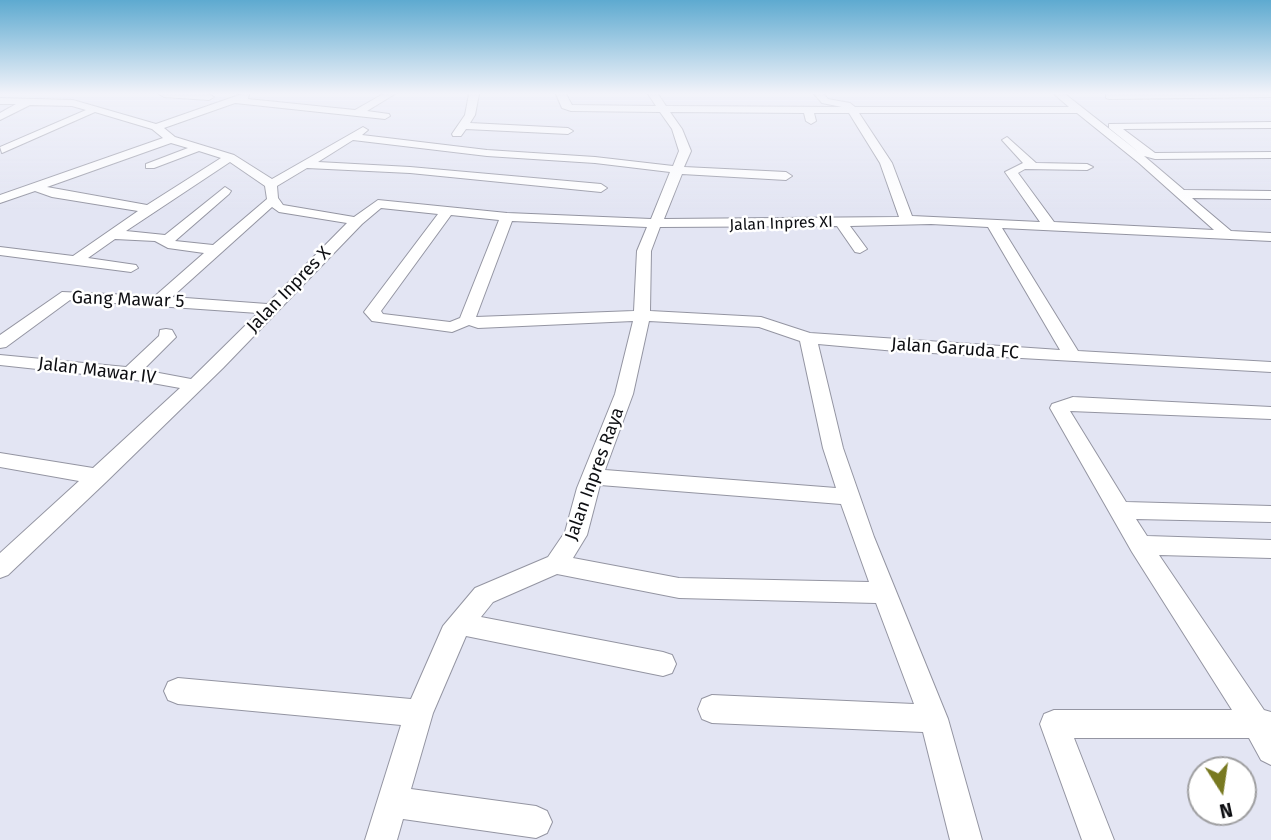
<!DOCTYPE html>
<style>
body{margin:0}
#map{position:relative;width:1271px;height:840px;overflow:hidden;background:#e3e5f3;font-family:"Fira Sans",sans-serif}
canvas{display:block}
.north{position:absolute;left:1187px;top:756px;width:70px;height:70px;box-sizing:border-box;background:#fff;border:2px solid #9f9fa1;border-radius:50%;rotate:168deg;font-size:19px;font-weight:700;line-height:28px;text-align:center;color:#0e0f13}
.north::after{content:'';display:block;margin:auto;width:24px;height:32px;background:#787921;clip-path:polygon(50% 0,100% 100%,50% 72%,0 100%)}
</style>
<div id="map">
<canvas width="1271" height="840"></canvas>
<div class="north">N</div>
</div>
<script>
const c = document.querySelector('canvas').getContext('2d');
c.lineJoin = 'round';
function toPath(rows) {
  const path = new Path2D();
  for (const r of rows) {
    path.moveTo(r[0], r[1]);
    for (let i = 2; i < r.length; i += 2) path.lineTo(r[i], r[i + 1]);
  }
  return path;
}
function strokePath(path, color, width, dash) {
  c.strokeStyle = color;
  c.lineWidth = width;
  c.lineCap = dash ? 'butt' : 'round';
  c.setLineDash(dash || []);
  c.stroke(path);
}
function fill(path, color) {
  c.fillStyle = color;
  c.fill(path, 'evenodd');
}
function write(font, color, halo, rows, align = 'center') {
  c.font = font + ' "Fira Sans",sans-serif';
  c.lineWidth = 5;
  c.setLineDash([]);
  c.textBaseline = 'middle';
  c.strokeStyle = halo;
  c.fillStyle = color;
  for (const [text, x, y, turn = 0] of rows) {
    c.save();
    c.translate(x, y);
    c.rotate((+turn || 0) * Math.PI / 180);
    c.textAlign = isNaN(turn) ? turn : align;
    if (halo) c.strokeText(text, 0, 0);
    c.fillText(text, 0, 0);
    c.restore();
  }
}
const minor = toPath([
 [159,94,208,94,214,97,209,100,164,97,159,94],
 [242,94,249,94,248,99,355,110,383,94,395,94,367,111,389,114,390,116,385,119,235,103,164,128,175,137,234,155,272,179,363,127,368,130,362,135,487,150,595,157,673,166,679,151,672,129,660,112,571,111,562,108,556,94,566,94,572,105,656,106,648,94,658,94,666,106,842,107,822,103,814,94,824,94,828,99,850,103,855,107,1069,107,1054,94,1065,94,1140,153,1109,128,1109,124,1271,122,1271,128,1123,129,1155,153,1271,152,1271,158,1155,159,1144,156,1184,190,1271,191,1271,199,1192,198,1231,231,1271,233,1271,241,1002,228,1078,351,1271,362,1271,372,896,351,818,344,843,448,874,537,948,719,982,840,950,840,923,732,712,723,702,719,698,709,702,699,712,695,914,704,876,603,679,598,557,574,493,602,481,617,663,652,672,655,676,664,672,673,663,676,466,636,433,713,411,789,536,806,547,811,552,822,547,833,536,838,403,819,397,840,365,840,401,725,178,704,168,700,164,691,168,682,178,678,411,699,443,626,475,588,548,557,565,532,577,488,615,394,633,321,478,328,469,325,452,332,372,321,364,312,438,214,381,208,362,224,223,368,106,482,8,575,0,578,0,553,79,481,0,467,0,453,93,468,180,388,130,379,0,365,0,355,126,367,159,336,160,330,166,329,172,330,176,337,143,370,191,379,258,313,70,300,6,347,0,348,0,335,62,292,155,296,204,253,168,248,155,241,115,239,88,258,136,265,138,268,131,272,0,255,0,247,73,256,138,211,52,197,35,191,0,203,0,195,163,138,152,129,95,112,2,153,0,147,86,110,72,106,30,105,0,120,0,113,16,104,0,104,0,98,73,100,156,124,242,94],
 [670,112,804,113,806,121,811,124,816,121,814,113,849,113,880,163,899,217,664,219,682,174,786,180,792,176,786,172,684,167,691,151,682,129,670,112],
 [859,113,1077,113,1139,163,1214,230,1054,222,1018,173,1025,169,1087,170,1093,167,1087,164,1036,163,1007,137,1002,140,1023,163,1005,172,1040,222,912,216,892,163,859,113],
 [353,140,487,156,595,163,670,172,651,219,507,213,378,200,354,217,283,205,278,198,277,186,307,168,410,173,601,192,607,188,601,184,410,167,318,162,353,140],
 [171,143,188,148,146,164,146,168,154,168,199,151,221,158,147,205,47,187,171,143],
 [230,162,265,186,267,199,213,245,175,241,229,194,231,191,225,187,165,235,126,231,230,162],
 [272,207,279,212,347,223,267,304,172,297,272,207],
 [451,215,499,220,460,318,450,322,383,314,381,311,451,215],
 [512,221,647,227,637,251,634,311,476,317,512,221],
 [931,224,988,227,1060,350,810,333,761,317,650,311,651,251,660,227,837,226,855,252,860,253,867,249,850,226,931,224],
 [649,321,759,327,800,341,823,448,836,488,605,470,633,394,649,321],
 [600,485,841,504,869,582,679,578,573,558,587,535,600,485],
 [469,94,479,94,475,115,470,123,568,128,573,131,568,134,466,129,461,136,453,136,452,134,465,115,469,94],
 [1106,94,1271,94,1271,97,1109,99,1106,98,1106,94],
 [1073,397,1271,407,1271,419,1070,411,1126,502,1271,506,1271,522,1136,519,1147,536,1271,540,1271,558,1159,555,1264,710,1271,712,1271,765,1261,760,1249,738,1074,738,1114,840,1082,840,1040,724,1044,714,1054,710,1232,710,1132,552,1050,408,1052,404,1073,397]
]);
strokePath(minor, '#9495a2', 2);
fill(minor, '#fff');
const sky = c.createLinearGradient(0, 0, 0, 212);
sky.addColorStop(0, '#5eaad0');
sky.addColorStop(0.44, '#f2f3fa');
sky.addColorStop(1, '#f2f3fa00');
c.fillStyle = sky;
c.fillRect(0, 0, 1271, 212);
write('16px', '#0e0f13', '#fff', [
 ["Jalan Inpres XI",781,224,-2]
]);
write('18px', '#0e0f13', '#fff', [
 ["Jalan Inpres X",289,290,-46],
 ["Gang Mawar 5",128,300,2],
 ["Jalan Garuda FC",955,349,4],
 ["Jalan Mawar IV",97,371,7],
 ["Jalan Inpres Raya",595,474,-70]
]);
</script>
